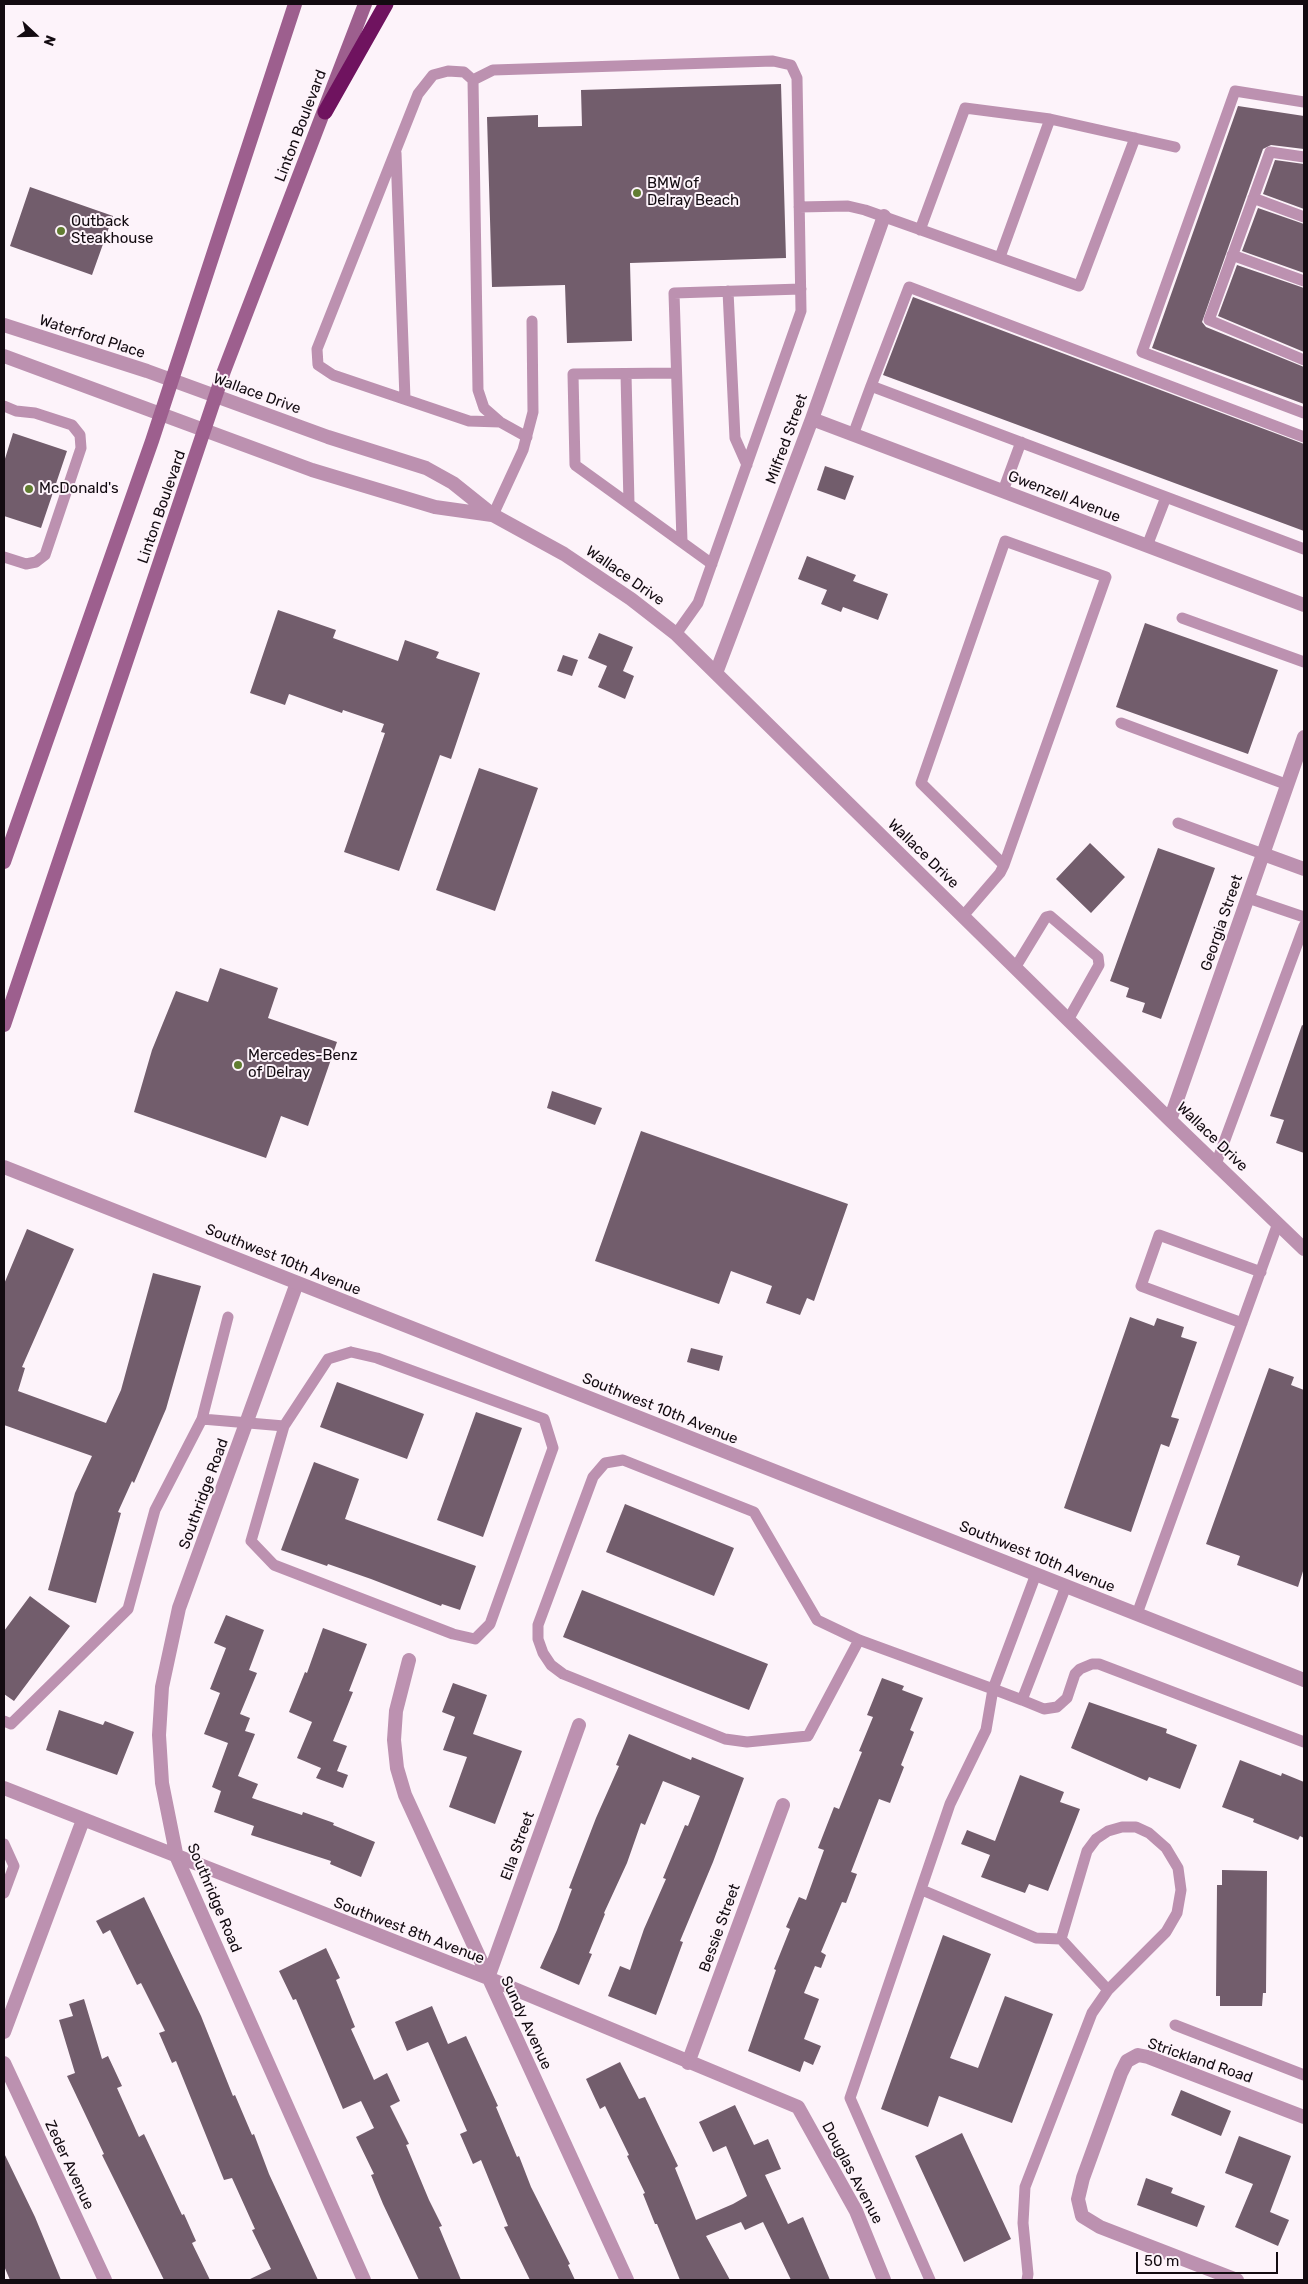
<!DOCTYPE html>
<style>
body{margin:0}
#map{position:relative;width:1308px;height:2284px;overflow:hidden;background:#fdf3fa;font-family:Rubik,sans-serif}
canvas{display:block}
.frame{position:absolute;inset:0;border:5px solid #130b11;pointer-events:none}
.north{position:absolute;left:10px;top:10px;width:50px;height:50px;-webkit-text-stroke:4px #fdf3fa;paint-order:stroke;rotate:111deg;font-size:14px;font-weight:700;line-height:20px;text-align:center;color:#130b11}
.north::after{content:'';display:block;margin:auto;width:18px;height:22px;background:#130b11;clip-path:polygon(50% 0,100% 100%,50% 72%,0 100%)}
.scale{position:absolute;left:1136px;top:2252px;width:142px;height:22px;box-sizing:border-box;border:2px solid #130b11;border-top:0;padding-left:6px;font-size:15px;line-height:18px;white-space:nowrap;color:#130b11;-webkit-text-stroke:4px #fdf3fa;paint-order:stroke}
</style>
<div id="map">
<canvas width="1308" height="2284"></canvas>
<div class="frame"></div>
<div class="north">N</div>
<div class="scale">50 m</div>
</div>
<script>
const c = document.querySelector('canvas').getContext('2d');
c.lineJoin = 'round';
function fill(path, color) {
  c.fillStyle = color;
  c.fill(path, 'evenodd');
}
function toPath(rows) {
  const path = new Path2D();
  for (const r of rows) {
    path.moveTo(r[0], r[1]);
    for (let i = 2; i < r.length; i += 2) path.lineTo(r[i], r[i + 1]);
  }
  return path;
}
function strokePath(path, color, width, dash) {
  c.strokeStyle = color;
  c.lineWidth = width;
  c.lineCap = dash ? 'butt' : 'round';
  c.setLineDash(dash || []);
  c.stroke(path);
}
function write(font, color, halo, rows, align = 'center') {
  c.font = font + ' Rubik,sans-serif';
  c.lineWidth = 4;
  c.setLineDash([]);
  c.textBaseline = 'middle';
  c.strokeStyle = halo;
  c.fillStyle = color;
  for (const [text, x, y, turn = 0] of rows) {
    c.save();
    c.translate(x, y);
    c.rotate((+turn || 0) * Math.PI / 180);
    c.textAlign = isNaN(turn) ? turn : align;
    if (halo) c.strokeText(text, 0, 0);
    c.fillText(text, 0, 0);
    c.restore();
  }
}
fill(toPath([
 [781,84,786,258,630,263,632,341,567,343,565,285,492,287,487,117,538,115,538,127,582,126,581,90],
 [1238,106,1304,116,1304,149,1271,145,1263,149,1202,322,1206,327,1304,367,1304,404,1152,348],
 [1275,160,1304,164,1304,209,1263,194],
 [30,187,113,216,92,275,10,246],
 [1258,208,1304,224,1304,273,1242,251],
 [1237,265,1304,288,1304,352,1218,316],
 [913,297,1304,444,1304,531,883,375],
 [13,433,67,451,41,528,4,516,4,462],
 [825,466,854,476,845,500,817,490],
 [807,556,856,575,853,581,888,594,878,620,843,607,841,612,821,604,827,590,798,579],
 [278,610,336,630,333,638,398,661,405,640,439,652,436,658,480,673,451,759,440,755,399,871,344,852,385,733,381,732,384,724,343,710,342,713,289,694,285,705,250,693],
 [1145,623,1278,670,1248,754,1116,707],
 [599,633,633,647,623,671,634,676,625,699,598,687,607,666,588,658],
 [563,655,578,660,572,676,557,671],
 [479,768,538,788,495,911,436,890],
 [1090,843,1125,877,1091,913,1056,879],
 [1158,848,1215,868,1161,1019,1142,1012,1145,1003,1126,997,1129,988,1110,981],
 [220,968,278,988,268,1018,337,1042,308,1126,281,1116,266,1158,134,1112,152,1050,176,991,208,1002],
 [1302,1025,1304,1026,1304,1153,1276,1143,1284,1120,1270,1116],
 [552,1091,602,1108,595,1125,547,1108],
 [641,1131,848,1204,814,1301,807,1298,800,1315,766,1303,772,1286,731,1271,719,1304,595,1261],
 [27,1229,74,1249,22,1367,25,1368,18,1391,106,1423,121,1390,153,1273,201,1286,166,1409,134,1483,132,1481,118,1512,121,1513,96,1603,48,1590,75,1493,92,1456,4,1425,4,1284],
 [1130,1317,1154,1326,1157,1318,1184,1327,1181,1337,1197,1342,1171,1417,1179,1419,1169,1447,1161,1444,1131,1532,1064,1508],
 [691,1348,723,1356,719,1371,687,1362],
 [1269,1368,1294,1377,1291,1385,1304,1390,1304,1568,1298,1587,1237,1565,1240,1556,1206,1544],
 [337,1382,424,1414,407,1459,320,1427],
 [476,1412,522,1428,483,1537,437,1520],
 [314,1462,359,1479,345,1519,476,1566,460,1610,442,1604,441,1606,371,1579,328,1564,327,1566,281,1550],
 [625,1504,734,1548,714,1596,606,1552],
 [582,1590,768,1664,749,1710,563,1637],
 [30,1596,70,1626,14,1701,4,1694,4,1631],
 [226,1615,264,1630,249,1670,257,1673,240,1714,250,1718,245,1731,255,1734,238,1776,258,1784,252,1798,302,1815,303,1812,334,1823,333,1825,375,1842,361,1877,330,1864,331,1861,251,1835,254,1826,214,1812,221,1791,212,1787,228,1743,204,1734,220,1693,210,1689,226,1648,214,1643],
 [323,1628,367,1644,349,1691,353,1692,333,1741,347,1746,337,1771,348,1775,343,1788,316,1778,321,1768,297,1758,312,1722,289,1712,305,1672,307,1673],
 [882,1678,904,1686,902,1690,923,1698,910,1730,914,1732,901,1765,904,1767,890,1803,879,1799,851,1872,857,1874,846,1903,842,1902,821,1952,826,1955,821,1968,815,1966,804,1993,819,1999,804,2039,821,2046,813,2065,804,2061,800,2072,748,2051,776,1970,774,1969,790,1929,786,1927,799,1897,806,1900,824,1850,818,1848,834,1807,839,1809,862,1752,859,1751,873,1717,867,1715],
 [453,1683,487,1695,473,1734,522,1751,495,1824,449,1807,467,1757,443,1750,455,1717,442,1712],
 [1089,1702,1167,1729,1166,1733,1197,1745,1180,1789,1149,1777,1147,1781,1071,1748],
 [59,1710,103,1725,105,1721,134,1732,117,1775,46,1750],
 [629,1734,691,1760,692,1757,744,1778,713,1862,680,1941,683,1942,656,2015,608,1996,620,1966,630,1970,644,1929,666,1879,663,1878,685,1825,688,1826,700,1796,663,1781,645,1825,641,1823,627,1863,604,1913,605,1914,589,1953,592,1954,579,1985,540,1968,557,1930,572,1889,569,1888,596,1818,619,1766,616,1765],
 [1240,1760,1281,1776,1282,1773,1304,1782,1304,1838,1300,1836,1298,1840,1253,1822,1254,1819,1222,1807],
 [1020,1775,1064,1792,1060,1802,1080,1809,1048,1891,1029,1884,1025,1893,981,1877,990,1855,961,1844,967,1830,995,1841],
 [1222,1870,1267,1871,1266,1993,1263,1993,1262,2006,1220,2006,1220,1996,1216,1996,1217,1885,1222,1885],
 [144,1897,201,2016,233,2096,235,2095,252,2135,254,2134,269,2174,318,2280,248,2280,271,2269,252,2230,255,2229,232,2178,224,2180,176,2061,172,2063,159,2033,165,2031,141,1983,137,1985,110,1930,103,1934,96,1921],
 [943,1935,991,1954,950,2058,978,2068,1005,1996,1053,2014,1012,2123,939,2096,928,2127,881,2109],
 [326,1948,340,1978,336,1980,355,2027,351,2029,374,2080,387,2073,400,2101,390,2106,409,2144,406,2145,429,2200,442,2226,439,2227,461,2280,419,2280,383,2204,371,2175,374,2174,356,2137,374,2128,361,2101,343,2109,296,1999,293,2000,279,1971],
 [84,1999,102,2059,108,2056,122,2086,117,2088,139,2137,144,2134,182,2215,184,2214,196,2241,192,2243,210,2280,164,2280,102,2155,104,2154,67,2076,75,2073,59,2020,73,2016,69,2004],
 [432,2006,448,2044,466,2036,498,2106,496,2107,517,2157,519,2156,531,2187,570,2264,568,2265,575,2280,530,2280,504,2227,508,2226,481,2160,473,2164,460,2134,467,2131,428,2042,407,2051,395,2022],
 [620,2062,639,2099,645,2097,678,2166,675,2168,696,2220,733,2204,747,2196,726,2146,713,2152,699,2122,735,2105,754,2145,768,2139,781,2169,765,2175,788,2224,803,2217,830,2280,791,2280,763,2222,745,2230,741,2222,706,2236,730,2280,680,2280,657,2224,655,2224,643,2194,645,2193,627,2156,629,2155,605,2106,600,2109,586,2079],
 [1181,2090,1231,2111,1221,2136,1171,2115],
 [962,2133,1011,2239,964,2262,915,2156],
 [1239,2136,1291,2156,1270,2212,1289,2220,1278,2246,1235,2227,1253,2184,1225,2173],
 [4,2153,35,2217,61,2280,10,2280,4,2266],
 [1146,2178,1173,2188,1171,2193,1205,2206,1197,2227,1137,2205]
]), '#725d6c');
strokePath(toPath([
 [473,80,493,70,773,61,791,65,797,78,801,311,698,603,676,634],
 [1304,102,1235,91,1142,352,1304,413],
 [396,153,405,399],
 [1304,157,1270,152,1209,320,1304,360],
 [1253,198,1304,217],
 [799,207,848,206,865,210,1079,286,1135,138],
 [920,230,965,108,1050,119],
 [1232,255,1304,281],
 [1000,257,1050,119,1175,147],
 [728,291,735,438,747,465],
 [676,373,573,374,575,465,712,564],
 [626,374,629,504],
 [871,386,909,287,1304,437],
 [4,406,16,411,35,413,72,425,80,435,81,448,45,555,36,562,26,564,4,557],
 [500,422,469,421,333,375,318,365,317,349,418,94,433,75,448,71,464,72,473,80,478,390,484,408,500,422,527,437],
 [853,435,871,386,1304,549],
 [1003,491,1021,442],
 [493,515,523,450,533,412,532,321],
 [682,541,674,293,801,289],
 [1147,546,1166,497],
 [1182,618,1304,662],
 [1121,723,1288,785],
 [1178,823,1263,854],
 [1248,898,1304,917],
 [963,916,1000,873,1004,865,1106,577,1005,541,921,783,1004,865],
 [1015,968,1046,917,1050,916,1098,957,1099,965,1068,1020],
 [1216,1164,1304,926],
 [1242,1323,1141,1286,1159,1235,1261,1272],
 [351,1352,377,1358,544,1419,553,1448,490,1624,475,1639,453,1634,274,1565,251,1541,284,1426,328,1359,351,1352],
 [202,1419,284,1426],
 [1036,1574,993,1689,1022,1700,1066,1586],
 [1137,1614,1278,1223],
 [859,1640,808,1736,747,1742,725,1739,563,1674,551,1665,543,1653,538,1639,538,1625,593,1477,605,1463,623,1460,754,1512,817,1620,859,1640,993,1689,986,1730,950,1804,850,2098,930,2280],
 [1022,1700,1044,1709,1057,1707,1067,1698,1075,1674,1080,1669,1092,1664,1099,1664,1304,1742],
 [4,1721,11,1724,128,1609,155,1510,202,1419,228,1317],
 [4,1844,14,1866,4,1893],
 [922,1890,1036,1938,1061,1939,1087,1851,1096,1839,1108,1831,1122,1827,1136,1827,1149,1833,1166,1848,1178,1868,1181,1890,1177,1913,1166,1932,1108,1990,1092,2013,1025,2187,1023,2223,1028,2274,1027,2280],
 [1061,1939,1108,1990],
 [1175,2025,1304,2075]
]), '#bc91b0', 11);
strokePath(toPath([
 [4,325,147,371,328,437,426,468,453,483,493,515,564,554,631,599,676,634,1170,1120,1304,1249],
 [4,356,312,470,435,507,492,515],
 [812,419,1304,605],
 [716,673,812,419,884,216],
 [1263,854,1304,869],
 [1170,1120,1304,737],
 [297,1283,179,1608,162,1687,159,1735,162,1783,177,1858,364,2280],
 [409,1660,396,1711,394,1740,397,1768,405,1795,627,2280],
 [4,1788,488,1978,798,2107,856,2211,884,2280],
 [488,1978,579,1725],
 [4,2032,83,1820],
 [4,2063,105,2280],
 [688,2063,783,1805],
 [1237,2280,1100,2227,1082,2216,1078,2199,1083,2178,1121,2073,1127,2061,1138,2055,1148,2057,1304,2117]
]), '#bc91b0', 14);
strokePath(toPath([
 [4,1167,1304,1680]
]), '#bc91b0', 14);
strokePath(toPath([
 [4,862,152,441,295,4],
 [4,1025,224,371,365,4]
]), '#9d5f8e', 14);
strokePath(toPath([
 [325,112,386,4]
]), '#6f135f', 15);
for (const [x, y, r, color] of [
 [637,193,5,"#617d31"],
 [61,231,5,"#617d31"],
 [29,489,5,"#617d31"],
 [238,1065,5,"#617d31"]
]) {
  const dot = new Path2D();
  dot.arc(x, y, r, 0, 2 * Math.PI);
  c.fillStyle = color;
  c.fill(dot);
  strokePath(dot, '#fdf3fa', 2);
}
write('15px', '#130b11', '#fdf3fa', [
 ["Linton Boulevard",301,126,-69],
 ["Waterford Place",92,337,18],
 ["Wallace Drive",257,394,20],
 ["Milfred Street",787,439,-70],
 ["Gwenzell Avenue",1064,497,21],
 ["Linton Boulevard",162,507,-71],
 ["Wallace Drive",625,576,35],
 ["Wallace Drive",923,854,44],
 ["Georgia Street",1222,923,-71],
 ["Wallace Drive",1212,1137,44],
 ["Southwest 10th Avenue",283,1260,22],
 ["Southwest 10th Avenue",660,1409,22],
 ["Southridge Road",204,1494,-70],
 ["Southwest 10th Avenue",1037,1557,22],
 ["Ella Street",518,1846,-70],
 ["Southridge Road",214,1898,67],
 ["Bessie Street",720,1928,-70],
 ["Southwest 8th Avenue",409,1931,21],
 ["Sundy Avenue",526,2023,65],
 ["Strickland Road",1200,2061,19],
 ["Zeder Avenue",69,2165,65],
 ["Douglas Avenue",852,2173,62]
]);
write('15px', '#130b11', '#fdf3fa', [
 ["BMW of",647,184],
 ["Delray Beach",647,201],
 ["Outback",71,222],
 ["Steakhouse",71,239],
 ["McDonald's",39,489],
 ["Mercedes-Benz",248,1056],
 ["of Delray",248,1073]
], 'left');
</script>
